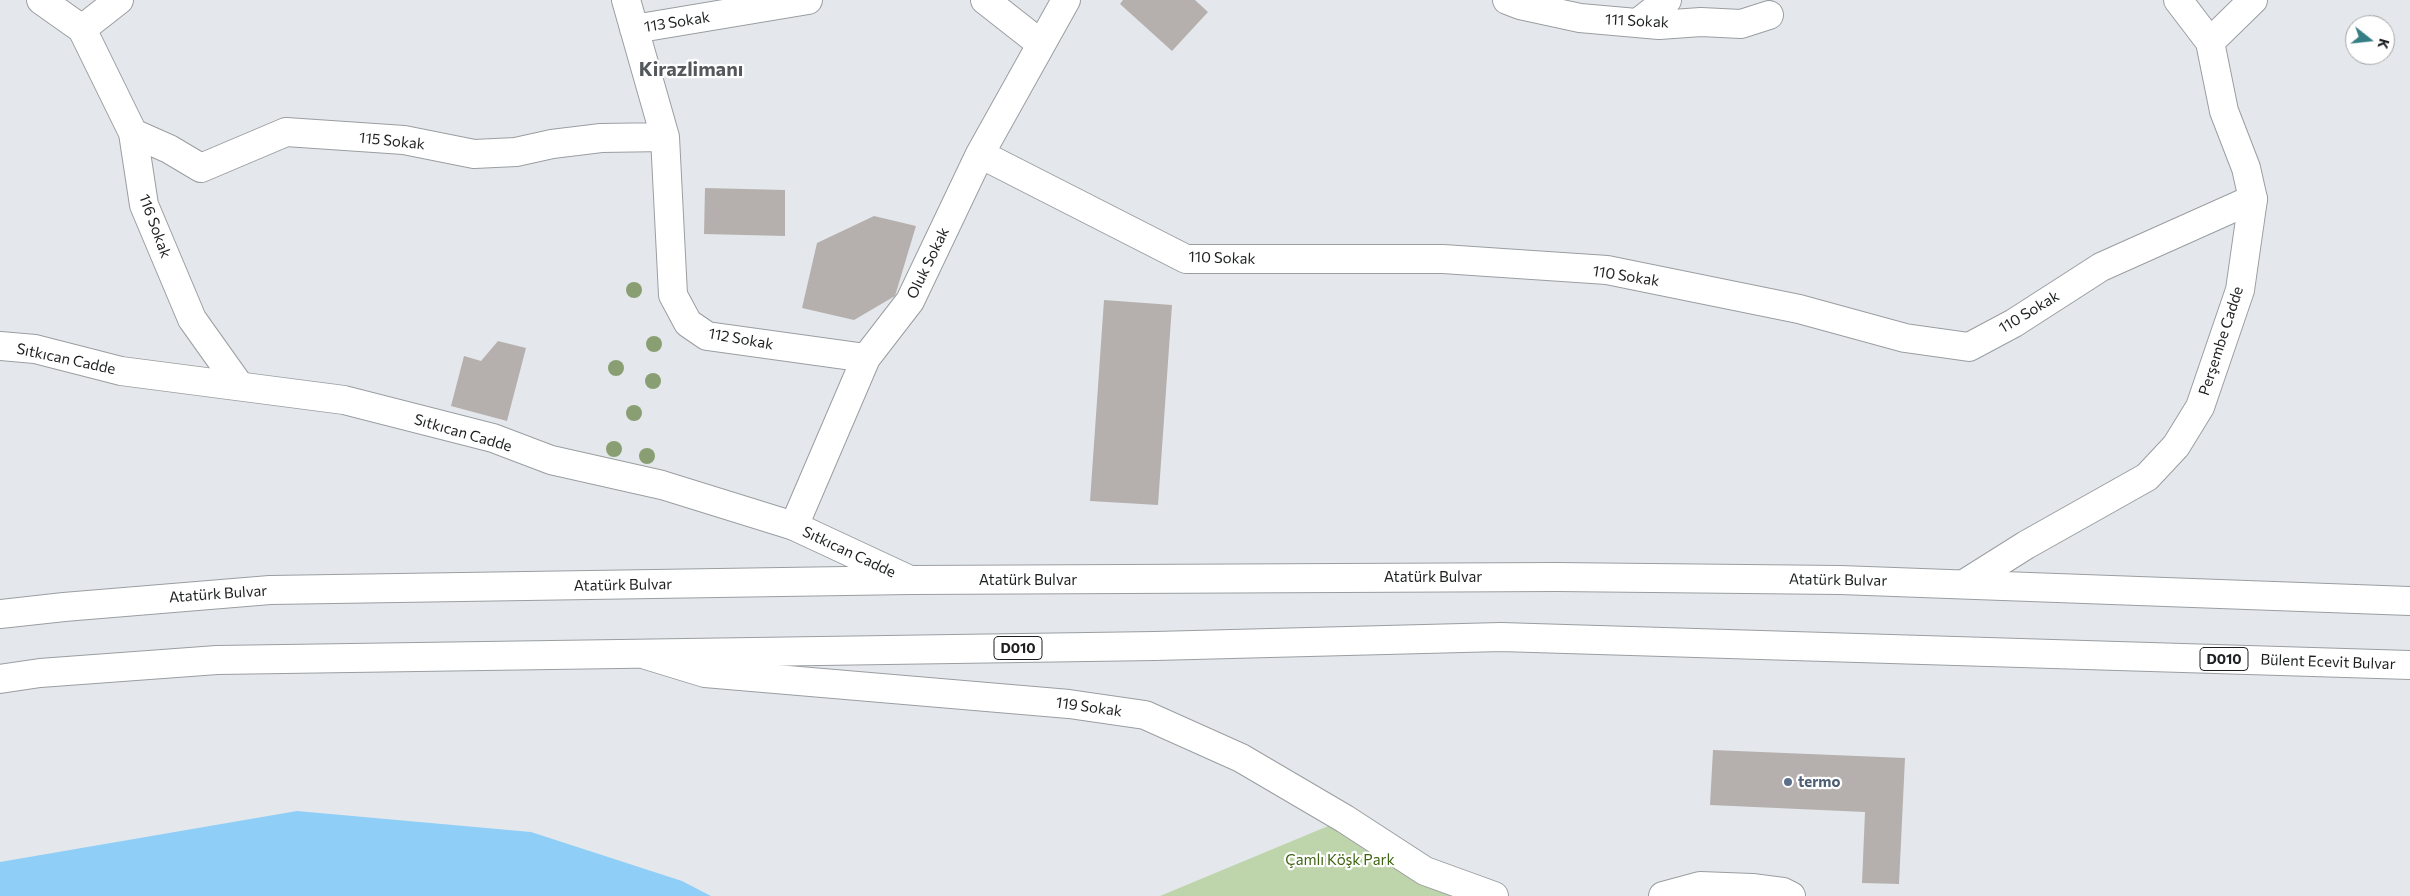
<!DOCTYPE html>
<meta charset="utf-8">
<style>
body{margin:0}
#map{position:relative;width:2410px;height:896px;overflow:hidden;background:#e4e8ec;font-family:Commissioner,sans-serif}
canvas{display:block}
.north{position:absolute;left:2345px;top:15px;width:50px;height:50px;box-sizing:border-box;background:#fff;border:1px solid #a5a5a6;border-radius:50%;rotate:106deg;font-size:14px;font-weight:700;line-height:20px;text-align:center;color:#1d1f20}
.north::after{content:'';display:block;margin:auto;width:18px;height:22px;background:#357e84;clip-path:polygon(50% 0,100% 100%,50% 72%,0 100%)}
</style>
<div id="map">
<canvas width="2410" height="896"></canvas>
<div class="north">K</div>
</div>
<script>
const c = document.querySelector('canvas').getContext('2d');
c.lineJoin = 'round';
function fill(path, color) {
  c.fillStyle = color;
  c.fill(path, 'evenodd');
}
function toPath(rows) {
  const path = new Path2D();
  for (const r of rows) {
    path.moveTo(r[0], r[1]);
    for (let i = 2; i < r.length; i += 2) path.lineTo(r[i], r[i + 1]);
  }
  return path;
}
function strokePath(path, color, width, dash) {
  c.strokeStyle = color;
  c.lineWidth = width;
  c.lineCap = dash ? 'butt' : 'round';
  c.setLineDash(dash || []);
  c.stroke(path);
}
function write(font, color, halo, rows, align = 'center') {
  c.font = font + ' Commissioner,sans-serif';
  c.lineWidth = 4.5;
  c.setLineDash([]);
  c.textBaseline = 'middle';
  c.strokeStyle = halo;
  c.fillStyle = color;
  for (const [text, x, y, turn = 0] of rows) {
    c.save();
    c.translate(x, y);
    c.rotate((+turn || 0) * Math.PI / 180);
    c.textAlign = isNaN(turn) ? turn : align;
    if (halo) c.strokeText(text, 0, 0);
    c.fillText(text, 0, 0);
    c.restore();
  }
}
fill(toPath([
 [1345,819,1494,896,1160,896]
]), '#bed5ac');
fill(toPath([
 [297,811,531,832,682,881,711,896,0,896,0,862]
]), '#8fcff7');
fill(toPath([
 [1123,0,1195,0,1208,12,1172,51,1120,4],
 [705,188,785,190,785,236,704,234],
 [874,216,916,226,895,296,854,320,802,308,817,243],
 [1104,300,1172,305,1158,505,1090,501],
 [498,341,526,348,507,421,451,406,464,356,481,361],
 [1713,750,1905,758,1899,884,1862,883,1865,812,1710,805]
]), '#b5b0ad');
const street = toPath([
 [41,0,82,29,133,133,144,205,192,319,239,385],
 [626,0,665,137,673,295,688,323,707,336,866,358],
 [985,0,1041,44],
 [1507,0,1520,5,1580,18,1659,25,1701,22,1741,24,1769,15],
 [1639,22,1667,0],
 [82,29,119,0],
 [634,29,808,0],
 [133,133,169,149,201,168,286,132,404,140,474,154,516,152,552,144,601,138,665,137],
 [980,154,1186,259,1443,259,1607,270,1799,309,1905,338,1969,347,2014,323,2101,267,2253,199],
 [794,526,866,358,910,301,980,154,1066,0],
 [646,655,705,673,1069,704,1145,715,1241,758,1345,819,1425,871,1494,896],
 [1663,896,1700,886,1752,888,1783,892,1791,896]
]);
const secondary = toPath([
 [2178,0,2210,42],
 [0,346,35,349,121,371,344,400,493,438,551,460,662,485,794,526,910,580],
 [1964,584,2026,545,2147,477,2176,446,2200,407,2240,290,2253,199,2246,168,2224,111,2210,42,2253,0]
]);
const highway = toPath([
 [0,614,64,607,270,590,910,580,1556,577,1840,580,2410,601],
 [0,679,40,673,217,660,1155,646,1501,637,2410,665]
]);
strokePath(street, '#9a9ea1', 30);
strokePath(secondary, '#9a9ea1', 30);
strokePath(highway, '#9a9ea1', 30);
strokePath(street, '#fff', 28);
strokePath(secondary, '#fff', 28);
strokePath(highway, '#fff', 28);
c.fillStyle = '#899f73';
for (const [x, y] of [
 [634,290],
 [654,344],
 [616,368],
 [653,381],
 [634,413],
 [614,449],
 [647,456]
]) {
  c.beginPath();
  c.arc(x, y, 8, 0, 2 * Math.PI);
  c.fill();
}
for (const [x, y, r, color] of [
 [1788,782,5,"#5c6f8a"]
]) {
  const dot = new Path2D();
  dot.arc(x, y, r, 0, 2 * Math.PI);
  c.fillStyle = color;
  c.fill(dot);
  strokePath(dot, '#fff', 2);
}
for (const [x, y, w] of [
 [1018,648,48],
 [2224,659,48]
]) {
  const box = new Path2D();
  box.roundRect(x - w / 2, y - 11.5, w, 23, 4);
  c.fillStyle = '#fff';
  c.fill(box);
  strokePath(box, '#1d1f20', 1);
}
write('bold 14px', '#1d1f20', null, [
 ["D010",1018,648],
 ["D010",2224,659]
]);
write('15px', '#1d1f20', '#fff', [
 ["111 Sokak",1637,21,3],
 ["113 Sokak",677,22,-9],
 ["115 Sokak",392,141,6],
 ["116 Sokak",155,226,70],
 ["110 Sokak",1222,258,2],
 ["Oluk Sokak",928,263,-64],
 ["110 Sokak",1626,276,9],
 ["110 Sokak",2029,312,-31],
 ["112 Sokak",741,339,10],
 ["Perşembe Cadde",2221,341,-72],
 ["Sıtkıcan Cadde",66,359,12],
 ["Sıtkıcan Cadde",463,433,16],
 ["Sıtkıcan Cadde",849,552,25],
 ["Atatürk Bulvar",1433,577],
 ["Atatürk Bulvar",1028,580],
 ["Atatürk Bulvar",1838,580,1],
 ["Atatürk Bulvar",623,585,-1],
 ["Atatürk Bulvar",218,594,-4],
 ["Bülent Ecevit Bulvar",2328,662,2],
 ["119 Sokak",1089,707,8]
]);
write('bold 15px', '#4e5e75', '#fff', [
 ["termo",1798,782]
], 'left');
write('15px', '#3f6410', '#fff', [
 ["Çamlı Köşk Park",1340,860]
]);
write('bold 20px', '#55585b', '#fff', [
 ["Kirazlimanı",691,69]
]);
</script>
